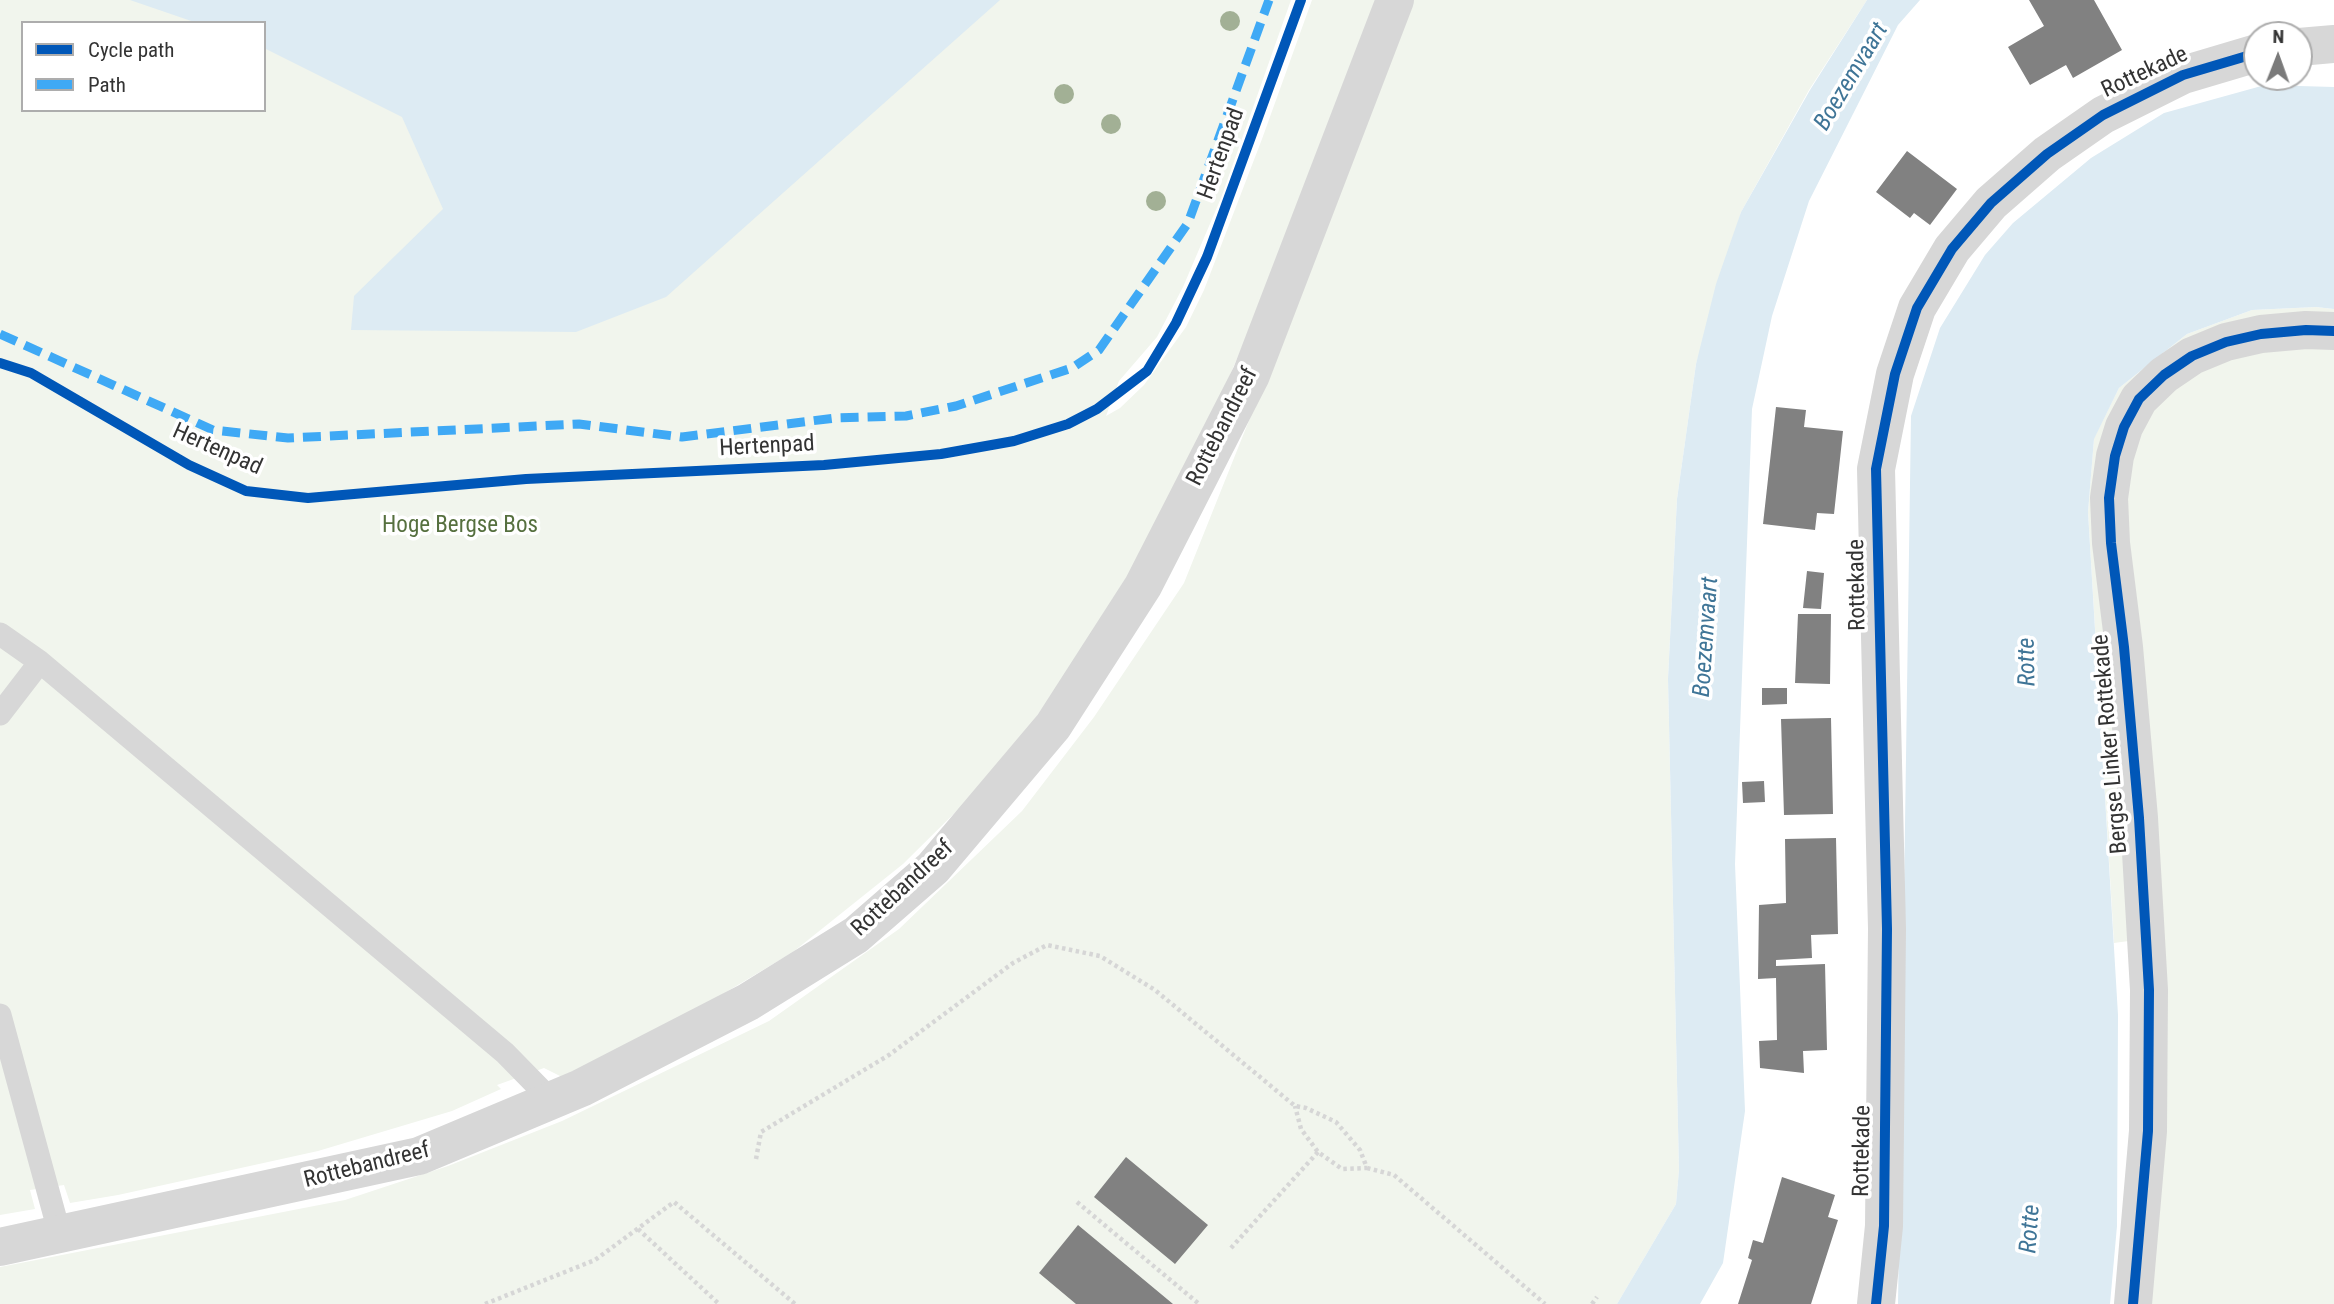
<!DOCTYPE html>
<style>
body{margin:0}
#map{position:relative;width:2334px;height:1304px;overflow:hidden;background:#fff;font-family:"Roboto Condensed",sans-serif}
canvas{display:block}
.legend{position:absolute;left:21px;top:21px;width:245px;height:91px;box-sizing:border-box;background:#fff;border:2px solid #adadad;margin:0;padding:9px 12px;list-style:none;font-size:21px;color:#333}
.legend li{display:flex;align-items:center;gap:14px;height:35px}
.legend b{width:35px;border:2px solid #adadad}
.north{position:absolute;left:2243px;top:21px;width:70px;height:70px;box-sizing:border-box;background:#fff;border:2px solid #adadad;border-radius:50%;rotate:1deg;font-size:19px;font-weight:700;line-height:28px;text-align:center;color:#333}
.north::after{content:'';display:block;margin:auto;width:24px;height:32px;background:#7a7a7a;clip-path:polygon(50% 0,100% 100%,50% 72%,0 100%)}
</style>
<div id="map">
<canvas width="2334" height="1304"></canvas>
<ul class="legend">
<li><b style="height:9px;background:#0057b8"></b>Cycle path</li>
<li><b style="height:9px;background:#3fa9f5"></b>Path</li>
</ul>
<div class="north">N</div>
</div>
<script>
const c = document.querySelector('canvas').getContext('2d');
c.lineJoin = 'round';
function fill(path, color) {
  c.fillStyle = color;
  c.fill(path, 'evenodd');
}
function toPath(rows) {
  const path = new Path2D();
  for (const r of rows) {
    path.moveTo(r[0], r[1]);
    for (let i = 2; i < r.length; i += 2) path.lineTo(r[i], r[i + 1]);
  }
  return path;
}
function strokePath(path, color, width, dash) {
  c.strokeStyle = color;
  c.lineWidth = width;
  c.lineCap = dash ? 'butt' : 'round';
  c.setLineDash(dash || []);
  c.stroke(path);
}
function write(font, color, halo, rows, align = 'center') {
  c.font = font + ' "Roboto Condensed",sans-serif';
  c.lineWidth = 7;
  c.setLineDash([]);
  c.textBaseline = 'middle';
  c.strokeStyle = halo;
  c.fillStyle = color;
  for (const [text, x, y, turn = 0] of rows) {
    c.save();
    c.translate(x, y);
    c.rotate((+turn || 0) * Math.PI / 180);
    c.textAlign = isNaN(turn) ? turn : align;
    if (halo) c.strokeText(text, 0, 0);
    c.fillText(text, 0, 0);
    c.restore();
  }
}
fill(toPath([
 [0,0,1291,0,1221,198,1183,287,1157,337,1119,381,1106,416,1120,408,1144,385,1186,327,1204,290,1262,139,1312,0,1379,0,1264,295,1213,415,1133,567,1045,705,992,776,903,864,793,952,676,1022,562,1077,544,1068,497,1085,501,1089,452,1111,318,1151,118,1195,70,1203,64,1185,30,1190,35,1209,0,1215],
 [23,23,264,23,264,110,23,110],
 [1407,0,1867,0,1809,90,1741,212,1696,364,1677,499,1668,679,1679,1170,1676,1204,1617,1304,0,1304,0,1267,345,1200,448,1166,562,1121,769,1021,899,929,1022,811,1094,717,1184,583,1268,373],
 [2316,307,2334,309,2334,322,2258,326,2116,423,2136,940,2114,943,2088,512,2094,438,2119,388,2187,334,2252,310],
 [2334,338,2334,1304,2146,1304,2121,513,2135,431,2172,379,2232,347]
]), '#f1f5ed');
fill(toPath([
 [130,0,1000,0,666,297,576,332,351,330,354,296,443,209,402,117,264,48,264,23,197,23],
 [1867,0,1920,0,1898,25,1809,201,1772,316,1752,409,1735,864,1745,1111,1723,1263,1700,1304,1617,1304,1676,1204,1679,1170,1668,679,1677,499,1696,364,1716,284,1741,212,1810,90],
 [2265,85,2334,87,2334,309,2316,307,2252,310,2187,334,2119,388,2094,439,2088,512,2118,1015,2117,1226,2110,1304,1898,1304,1911,416,1940,328,1985,255,2013,223,2091,158,2164,113]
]), '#ddebf3');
fill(toPath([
 [2029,0,2094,0,2122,50,2073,78,2066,65,2030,85,2008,47,2044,26],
 [1907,151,1957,189,1930,225,1914,213,1910,218,1876,192],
 [1776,407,1806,410,1804,427,1843,431,1834,514,1817,513,1815,530,1763,524],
 [1807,571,1824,573,1821,609,1803,608],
 [1798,614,1831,614,1830,684,1795,683],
 [1762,688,1787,688,1787,704,1762,705],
 [1831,718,1833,814,1784,815,1781,719],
 [1764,781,1765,802,1743,803,1742,782],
 [1836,838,1838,934,1811,935,1812,958,1776,960,1776,966,1825,964,1827,1050,1803,1051,1804,1073,1760,1068,1759,1041,1777,1040,1776,978,1758,979,1759,905,1786,903,1785,839],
 [1126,1157,1208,1225,1175,1264,1094,1197],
 [1782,1177,1835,1195,1828,1217,1838,1220,1811,1304,1738,1304,1752,1260,1748,1258,1753,1240,1763,1243],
 [1078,1225,1173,1304,1076,1304,1039,1273]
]), '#818181');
strokePath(toPath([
 [756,1159,761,1132,889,1055,1013,963,1047,945,1100,956,1155,990,1295,1106,1306,1108,1336,1122,1360,1150,1367,1168,1342,1169,1318,1152,1301,1129,1295,1106],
 [1367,1168,1394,1175,1545,1304],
 [1077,1202,1199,1304],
 [638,1229,719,1304],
 [1231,1248,1318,1152],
 [485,1304,595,1260,674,1202,795,1304],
 [1592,1304,1597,1297]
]), '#d6d6d6', 4.5, [3.5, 3.5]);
strokePath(toPath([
 [0,634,40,662,505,1053,552,1101],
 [0,714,40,662],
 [0,1015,60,1235]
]), '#d7d7d7', 23);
strokePath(toPath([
 [2299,47,2334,44],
 [1876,1304,1884,1226,1887,929,1876,469,1895,374,1917,308,1952,249,1991,203,2047,154,2103,115,2183,75,2257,53],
 [2133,1304,2148,1131,2149,990,2139,818,2124,647,2111,543,2109,498,2115,456,2124,427,2139,399,2164,375,2192,356,2226,342,2261,334,2306,330,2334,331]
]), '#d7d7d7', 38);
strokePath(toPath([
 [0,1247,419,1156,581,1088,748,1002,856,935,933,868,1053,726,1143,586,1251,375,1395,0]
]), '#d7d7d7', 38);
strokePath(toPath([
 [0,334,213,430,288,438,579,424,682,437,835,418,906,416,956,406,1072,368,1099,350,1188,223,1269,0]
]), '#3fa9f5', 9, [18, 9]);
strokePath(toPath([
 [0,363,31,373,189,465,246,491,308,498,526,479,824,465,941,454,1014,441,1068,424,1097,409,1147,371,1176,323,1207,257,1301,0],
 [1876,1304,1884,1226,1887,929,1876,469,1895,374,1917,308,1952,249,1991,203,2047,154,2103,115,2183,75,2257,53],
 [2133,1304,2148,1131,2149,990,2139,818,2124,647,2111,543,2109,498,2115,456,2124,427,2139,399,2164,375,2192,356,2226,342,2261,334,2306,330,2334,331]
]), '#0057b8', 10);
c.fillStyle = '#a2b095';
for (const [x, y] of [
 [1230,21],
 [1064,94],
 [1111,124],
 [1156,201]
]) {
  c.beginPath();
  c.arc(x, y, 10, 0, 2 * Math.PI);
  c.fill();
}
write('23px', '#333', '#fff', [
 ["Rottekade",2145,73,-25],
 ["Hertenpad",1222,154,-70],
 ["Rottebandreef",1223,427,-63],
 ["Hertenpad",767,447,-3],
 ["Hertenpad",217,450,24],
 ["Rottekade",1858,585,-91],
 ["Bergse Linker Rottekade",2111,744,-95],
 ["Rottebandreef",903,889,-43],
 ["Rottekade",1863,1151,-89],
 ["Rottebandreef",367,1166,-14]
]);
write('23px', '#56703f', '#fff', [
 ["Hoge Bergse Bos",460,526]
]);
write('italic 24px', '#3f7597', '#fff', [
 ["Boezemvaart",1852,77,-59],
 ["Boezemvaart",1707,637,-86],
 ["Rotte",2028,662,-91],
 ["Rotte",2031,1229,-86]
]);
</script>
